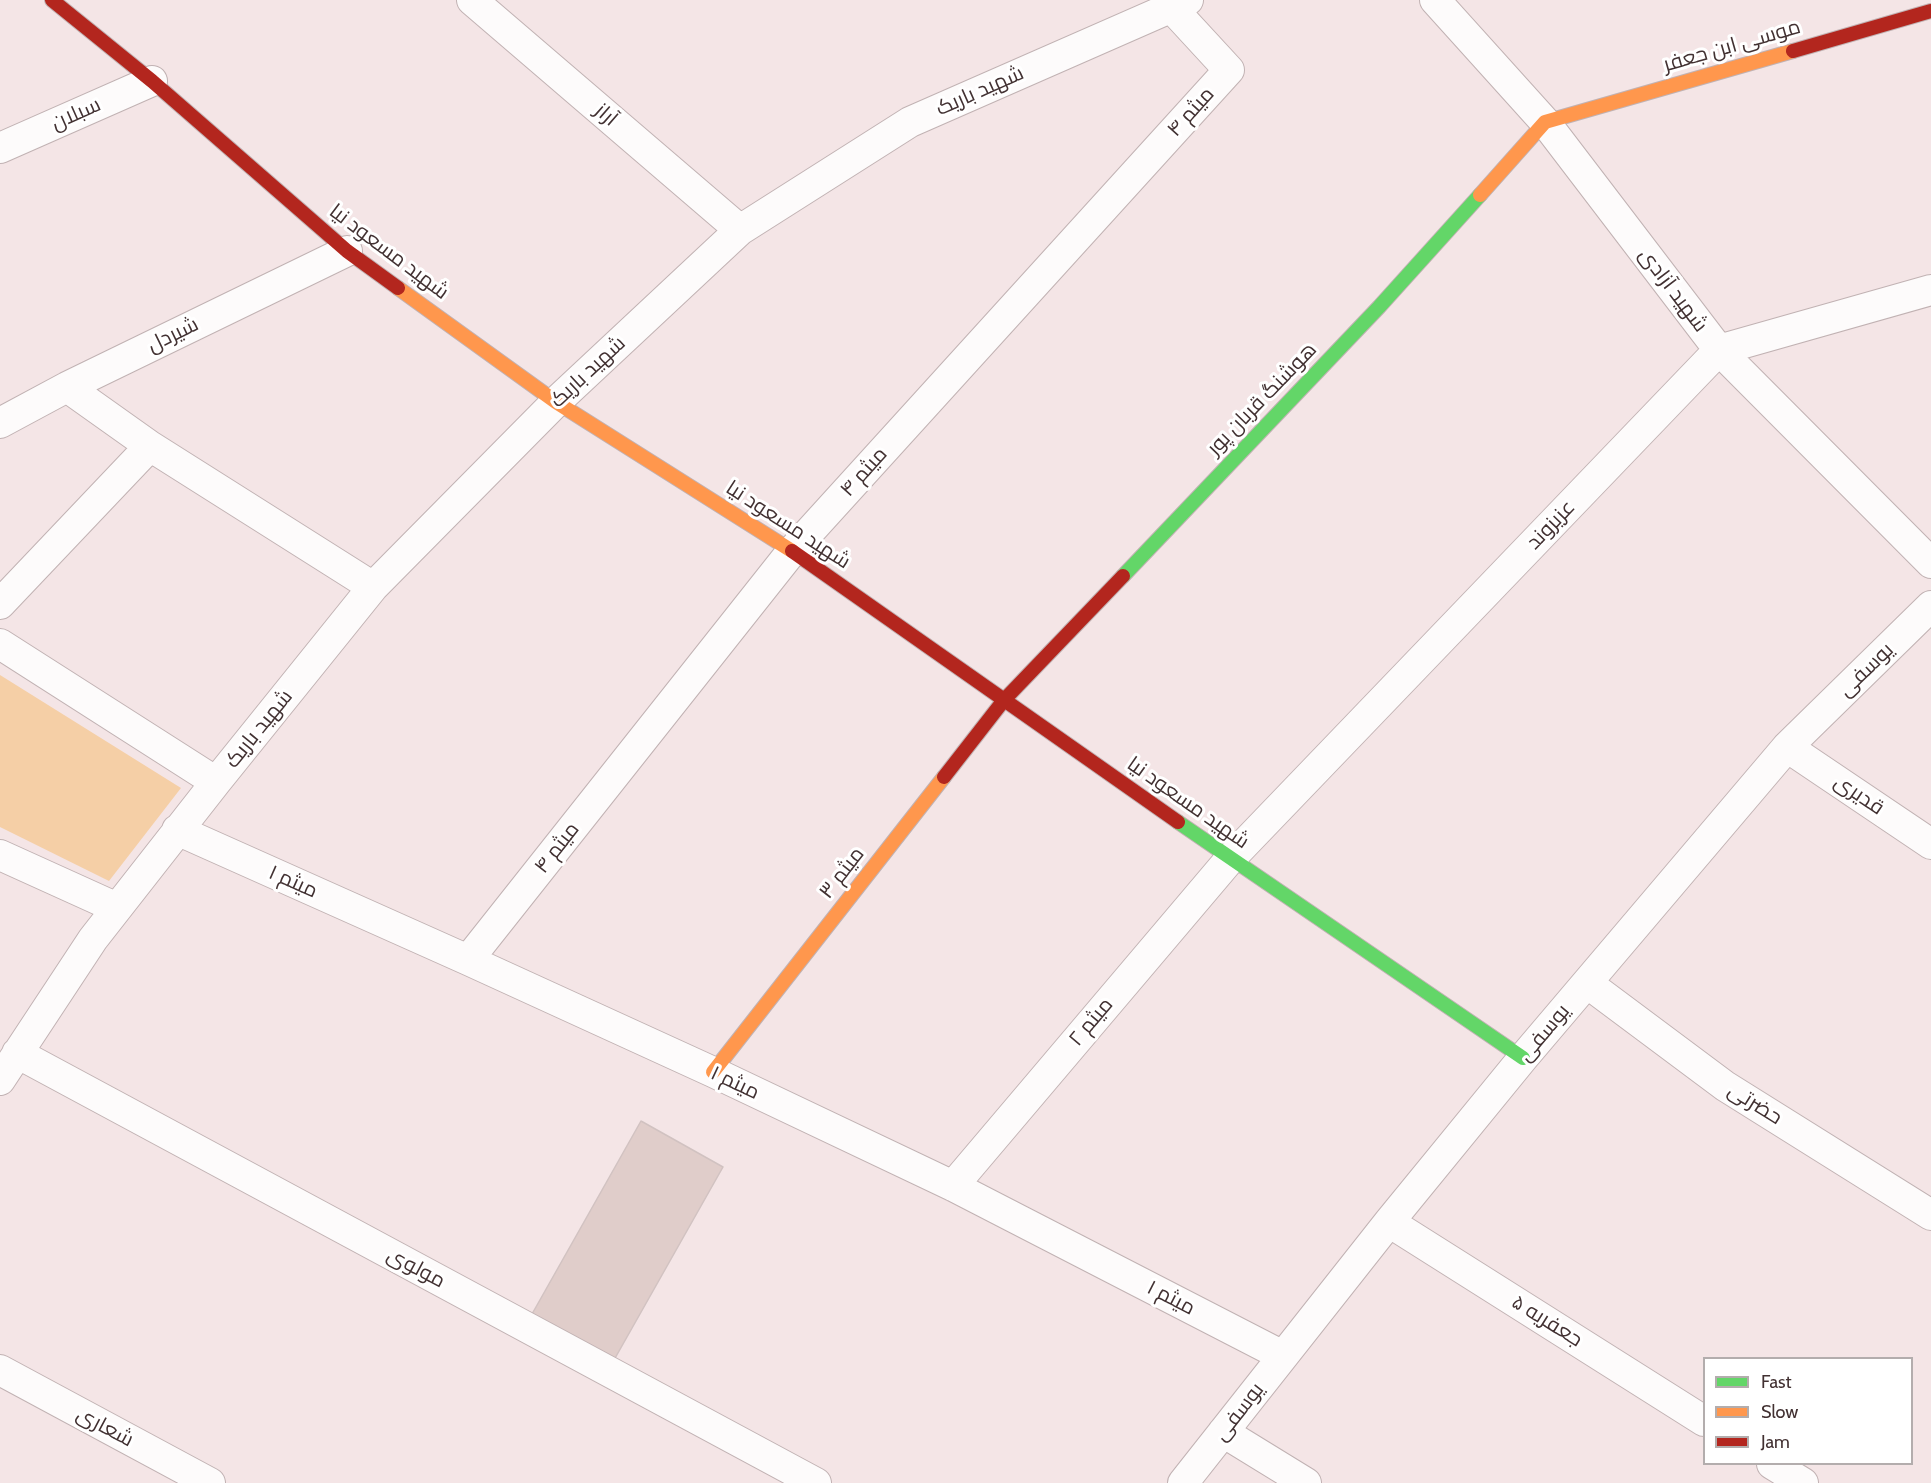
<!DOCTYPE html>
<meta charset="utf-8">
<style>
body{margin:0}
#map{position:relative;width:1931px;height:1483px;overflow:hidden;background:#f4e5e6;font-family:Cabin,sans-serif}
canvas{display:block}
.legend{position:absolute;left:1703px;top:1357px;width:210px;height:108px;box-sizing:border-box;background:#fff;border:2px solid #b3adad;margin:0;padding:8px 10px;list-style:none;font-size:18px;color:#423132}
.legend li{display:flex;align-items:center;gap:12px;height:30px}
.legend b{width:30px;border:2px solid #b3adad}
</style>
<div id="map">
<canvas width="1931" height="1483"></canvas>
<ul class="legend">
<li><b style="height:8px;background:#63d668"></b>Fast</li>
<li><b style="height:8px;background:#ff974d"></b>Slow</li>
<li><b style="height:8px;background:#b3261e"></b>Jam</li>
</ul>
</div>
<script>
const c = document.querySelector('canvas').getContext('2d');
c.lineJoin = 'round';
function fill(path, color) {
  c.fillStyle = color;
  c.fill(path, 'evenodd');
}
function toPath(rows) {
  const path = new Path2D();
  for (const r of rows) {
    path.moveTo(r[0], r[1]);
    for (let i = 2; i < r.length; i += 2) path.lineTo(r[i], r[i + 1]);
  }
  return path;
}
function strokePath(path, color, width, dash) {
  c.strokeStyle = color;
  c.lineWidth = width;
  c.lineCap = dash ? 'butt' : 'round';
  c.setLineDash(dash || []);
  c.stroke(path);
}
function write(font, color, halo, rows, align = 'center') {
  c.font = font + ' Cabin,Cairo,sans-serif';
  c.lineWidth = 6;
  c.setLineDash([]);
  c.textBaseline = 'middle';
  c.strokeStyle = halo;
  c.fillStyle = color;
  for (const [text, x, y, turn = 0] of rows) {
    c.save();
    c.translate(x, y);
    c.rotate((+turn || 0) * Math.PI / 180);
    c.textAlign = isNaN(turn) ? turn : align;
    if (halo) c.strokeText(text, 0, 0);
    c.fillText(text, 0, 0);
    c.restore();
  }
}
fill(toPath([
 [0,675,181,788,109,881,0,827]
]), '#f5cfa6');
const building = toPath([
 [641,1121,723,1167,614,1360,532,1314,641,1121]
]);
fill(building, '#e0cdca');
strokePath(building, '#d1c2c1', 1.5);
const street = toPath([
 [472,0,740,230],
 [1435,0,1545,122,1719,350,1931,563],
 [0,148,152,81],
 [67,387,150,446,373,587],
 [0,423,67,387,347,251],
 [0,604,150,446],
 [0,644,216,782],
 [1787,747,1931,844],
 [177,830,468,960,713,1072,953,1186,1283,1356],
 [0,855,117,908],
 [468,960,792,551,1229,70,1170,6],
 [1587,983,1725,1086,1931,1215],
 [17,1053,816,1483],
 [0,1080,93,939,216,782,373,587,556,402,740,230,910,122,1188,0],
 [953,1186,1230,859,1719,350,1931,290],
 [1389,1222,1704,1421],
 [0,1370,210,1483],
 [1223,1432,1306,1483],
 [1772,1464,1803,1483],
 [1183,1483,1389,1222,1523,1058,1787,747,1931,606]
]);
const fast = toPath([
 [1123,576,1379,307,1480,195],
 [1178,822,1523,1058]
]);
const slow = toPath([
 [1480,195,1545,122,1793,51],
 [398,288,556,402,792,551],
 [713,1072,944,777]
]);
const jam = toPath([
 [52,0,152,81,347,251,398,288],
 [1793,51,1931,11],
 [792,551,1178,822],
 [944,777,1004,700,1123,576]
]);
strokePath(street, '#c1b2b3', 32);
strokePath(fast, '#c1b2b3', 16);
strokePath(slow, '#c1b2b3', 16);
strokePath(jam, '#c1b2b3', 16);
strokePath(street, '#fdfbfb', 30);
strokePath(fast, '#63d668', 14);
strokePath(slow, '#ff974d', 14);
strokePath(jam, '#b3261e', 14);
write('21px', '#423132', '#fff', [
 ["موسی ابن جعفر",1732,46,-16],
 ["شهید باریک",980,91,-24],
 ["میثم ۴",1191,112,-48],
 ["سبلان",76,114,-24],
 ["آراز",606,115,41],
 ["شهید مسعود نیا",389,252,37],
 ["شهید آزادی",1673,290,53],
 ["شیردل",173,335,-26],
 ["شهید باریک",588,372,-43],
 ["هوشنگ قربان پور",1262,399,-46],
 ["میثم ۴",864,472,-48],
 ["شهید مسعود نیا",788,525,33],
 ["عزیزوند",1551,525,-46],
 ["یوسفی",1866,670,-44],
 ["شهید باریک",259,729,-51],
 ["قدیری",1859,795,34],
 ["شهید مسعود نیا",1188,803,35],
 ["میثم ۴",557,848,-52],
 ["میثم ۳",842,873,-52],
 ["میثم ۱",293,882,24],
 ["میثم ۲",1091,1022,-50],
 ["یوسفی",1544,1033,-50],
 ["میثم ۱",735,1083,25],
 ["حضرتی",1755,1104,32],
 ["مولوی",416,1268,28],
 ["میثم ۱",1171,1298,27],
 ["جعفریه ۵",1547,1321,32],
 ["یوسفی",1239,1412,-52],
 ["شعاری",105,1427,28]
]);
</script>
